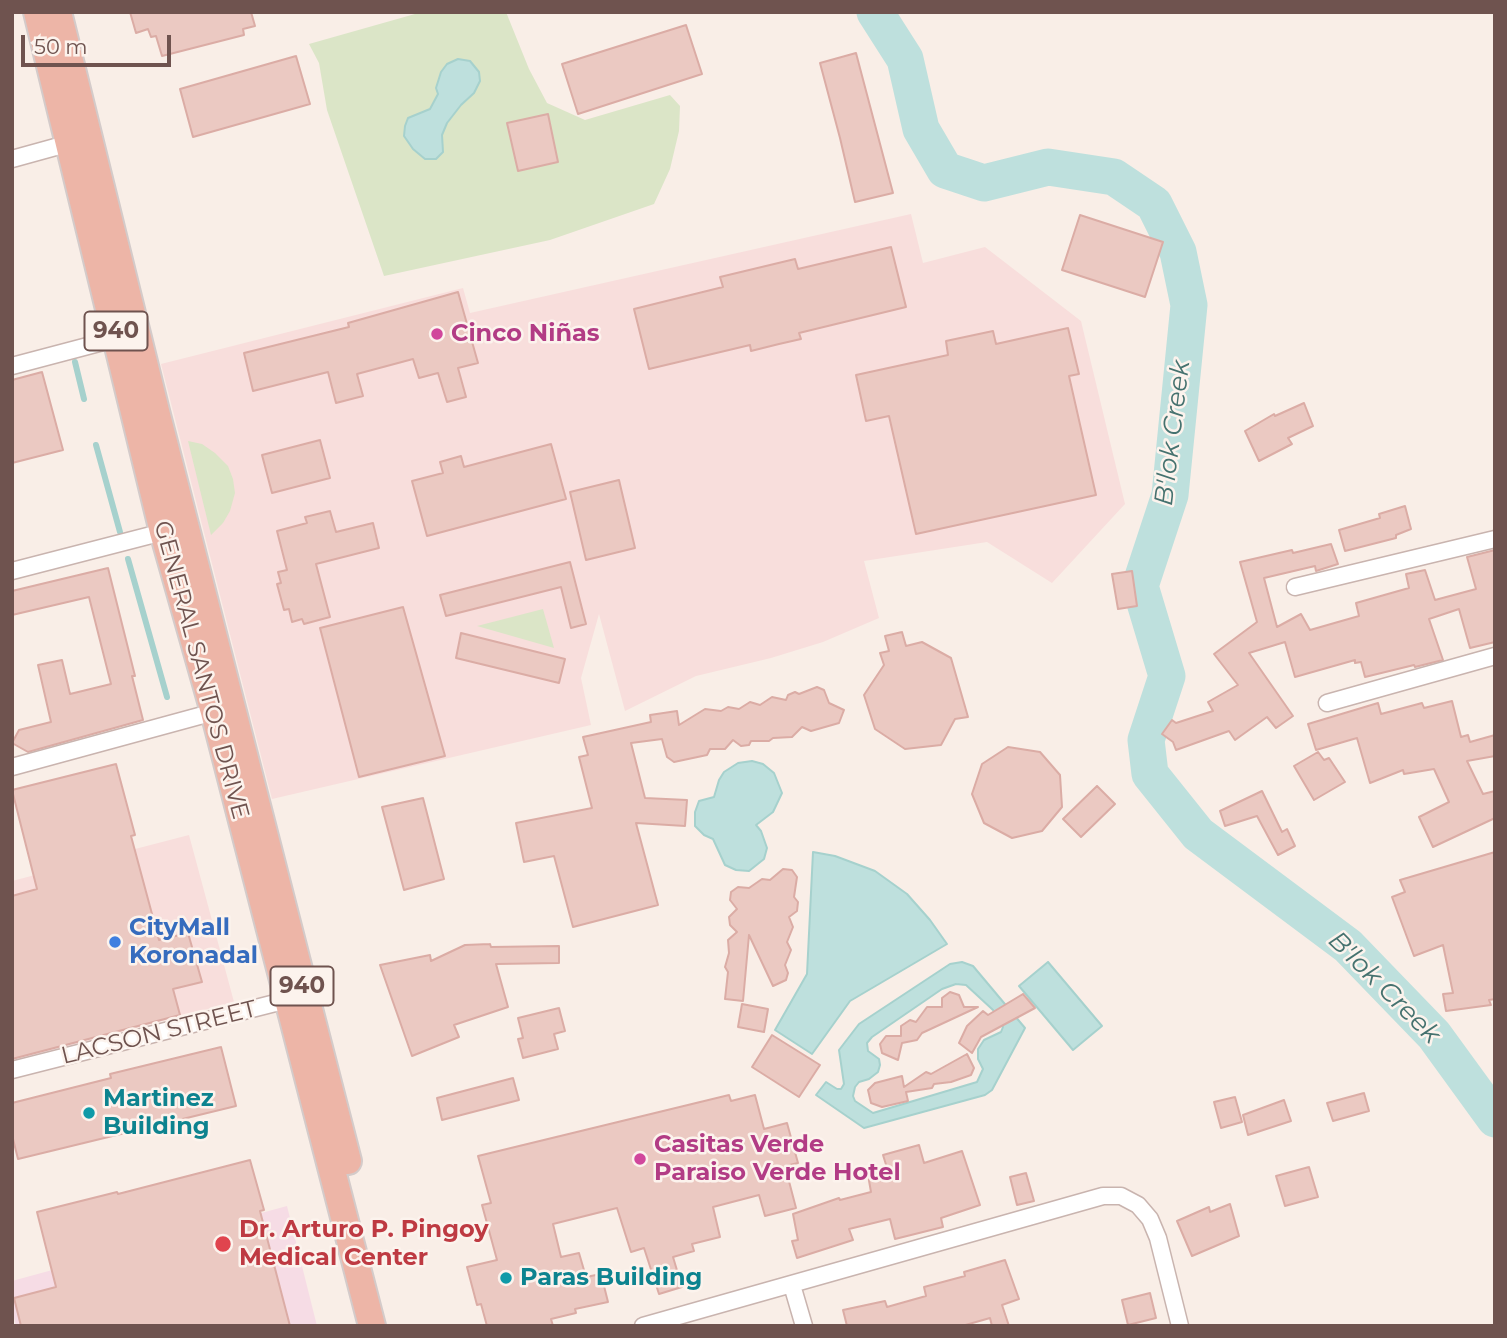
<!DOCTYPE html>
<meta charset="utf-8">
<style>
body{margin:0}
#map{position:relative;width:1507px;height:1338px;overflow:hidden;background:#f9eee7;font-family:Montserrat,sans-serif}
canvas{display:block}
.frame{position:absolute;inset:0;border:14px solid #6f534f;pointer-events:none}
.scale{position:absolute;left:21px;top:35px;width:150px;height:32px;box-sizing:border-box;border:4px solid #6f534f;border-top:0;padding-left:9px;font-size:21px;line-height:24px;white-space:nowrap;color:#6f534f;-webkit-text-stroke:5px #fcf3ed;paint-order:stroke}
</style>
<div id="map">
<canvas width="1507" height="1338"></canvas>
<div class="frame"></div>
<div class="scale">50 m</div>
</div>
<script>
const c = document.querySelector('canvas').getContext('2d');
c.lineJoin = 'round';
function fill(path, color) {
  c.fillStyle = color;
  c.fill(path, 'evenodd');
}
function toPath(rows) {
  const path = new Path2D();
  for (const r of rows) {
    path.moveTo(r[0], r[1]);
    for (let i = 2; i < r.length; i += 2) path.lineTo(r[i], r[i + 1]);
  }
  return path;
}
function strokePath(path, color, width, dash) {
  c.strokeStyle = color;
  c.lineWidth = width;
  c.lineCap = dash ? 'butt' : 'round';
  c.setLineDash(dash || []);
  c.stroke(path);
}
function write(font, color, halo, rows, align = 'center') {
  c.font = font + ' Montserrat,sans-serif';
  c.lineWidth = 5;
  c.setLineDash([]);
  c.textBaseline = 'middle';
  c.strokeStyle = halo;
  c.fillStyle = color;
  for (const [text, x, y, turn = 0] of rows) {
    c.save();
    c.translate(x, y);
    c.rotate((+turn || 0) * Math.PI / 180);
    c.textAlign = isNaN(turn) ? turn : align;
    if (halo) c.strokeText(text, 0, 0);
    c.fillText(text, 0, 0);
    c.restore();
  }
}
fill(toPath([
 [911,214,923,263,985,247,1081,321,1125,504,1052,583,987,542,864,561,879,618,823,642,771,658,696,676,625,711,599,614,581,678,591,725,272,799,161,364,463,288,470,313],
 [189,835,234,1002,12,1061,12,881]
]), '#f8dedc');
fill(toPath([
 [287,1206,317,1326,16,1326,12,1310,12,1281]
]), '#f6dce5');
fill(toPath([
 [422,12,506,12,529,69,547,103,585,120,670,95,680,106,679,131,670,169,654,204,550,240,384,276,327,110,319,63,309,44],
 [474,93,461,105,447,123,442,135,409,118,430,109,438,94],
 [188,441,202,444,215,453,228,466,233,479,235,493,230,511,223,523,211,535],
 [543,609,554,648,477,626]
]), '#dbe5c7');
const water = toPath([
 [458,59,470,61,479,72,480,81,474,93,461,105,447,123,442,135,443,152,436,159,425,159,413,149,404,136,405,126,408,118,430,109,438,94,436,88,441,72,447,64,458,59],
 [752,761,763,764,774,773,782,793,773,812,756,825,761,831,767,848,764,859,749,871,736,870,725,865,713,839,704,835,695,826,695,812,699,801,714,797,719,780,724,772,738,763,752,761],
 [813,852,835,856,875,871,907,894,930,920,947,944,850,1001,812,1054,775,1030,807,974,813,852],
 [962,962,973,966,1025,1028,992,1090,985,1095,864,1128,816,1095,826,1082,837,1089,841,1089,844,1084,839,1050,859,1024,950,964,962,962],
 [956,984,966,985,993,1010,1003,1027,1001,1032,984,1040,978,1049,978,1059,983,1069,977,1082,873,1113,855,1101,853,1096,855,1087,859,1082,869,1079,878,1072,880,1065,879,1059,868,1051,867,1043,872,1037,942,989,956,984],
 [1048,962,1102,1026,1073,1050,1019,986,1048,962]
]);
fill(water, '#bee0dd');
strokePath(water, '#a6d1cd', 2);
strokePath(toPath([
 [75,362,84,399],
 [96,445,120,532],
 [128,559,167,697]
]), '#a6d1cd', 6);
strokePath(toPath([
 [875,12,905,59,921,129,945,170,984,183,1048,167,1114,177,1154,204,1178,252,1189,305,1170,495,1140,586,1167,676,1146,740,1150,774,1198,834,1348,946,1434,1035,1495,1119]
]), '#bee0dd', 37);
const building = toPath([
 [130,12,251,12,255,26,243,29,244,35,162,56,156,36,151,37,148,29,136,33,130,12],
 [686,25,702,74,578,114,562,64,686,25],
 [856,53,893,193,855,202,840,138,820,63,856,53],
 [296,56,310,104,193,137,180,89,296,56],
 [548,114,558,162,518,171,507,123,548,114],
 [1080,215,1163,242,1145,297,1062,270,1080,215],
 [891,247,906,307,799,333,801,339,779,344,751,351,750,345,649,369,634,309,723,287,720,277,795,259,798,269,891,247],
 [458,292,478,363,458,368,466,397,447,402,438,373,419,378,413,359,357,374,363,396,336,403,328,372,253,391,244,353,349,327,348,323,458,292],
 [1068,328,1079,374,1069,376,1096,495,916,534,889,416,866,421,856,375,948,355,946,341,993,331,996,344,1068,328],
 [42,372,63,450,12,463,12,380,42,372],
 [1304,403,1313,426,1288,438,1292,444,1259,461,1245,431,1274,414,1275,416,1304,403],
 [320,440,330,478,272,493,262,455,320,440],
 [551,444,566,499,427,536,412,481,443,473,440,462,461,456,464,467,551,444],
 [619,480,635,548,586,560,570,492,619,480],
 [1405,506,1411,529,1396,535,1396,538,1345,551,1339,530,1380,518,1379,514,1405,506],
 [330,511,336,532,373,523,379,548,316,564,330,617,304,624,302,619,292,622,289,609,284,610,277,584,281,583,278,572,287,570,277,531,307,523,305,517,330,511],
 [1331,544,1338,564,1316,571,1315,566,1264,578,1277,627,1301,614,1310,630,1359,616,1356,603,1409,588,1406,574,1425,570,1435,600,1476,589,1467,557,1495,550,1495,642,1470,648,1459,609,1429,619,1443,660,1415,667,1414,665,1365,677,1361,662,1355,663,1355,660,1295,677,1285,642,1249,653,1293,716,1276,728,1267,717,1235,740,1229,731,1176,750,1173,742,1162,734,1172,720,1176,723,1213,711,1208,702,1238,685,1214,654,1257,622,1240,562,1292,550,1293,553,1331,544],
 [570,562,586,624,571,628,561,587,446,616,440,595,570,562],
 [108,568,135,676,132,676,143,720,28,752,12,743,19,730,51,722,38,665,62,660,70,694,111,684,89,597,12,615,12,591,108,568],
 [1132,571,1137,606,1118,609,1112,574,1132,571],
 [403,607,445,756,359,777,320,628,403,607],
 [902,632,906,646,922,642,951,658,968,717,955,719,941,745,905,749,875,729,864,695,884,665,880,653,889,651,885,636,902,632],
 [461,633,565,659,559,683,456,658,461,633],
 [817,687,824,690,829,703,844,710,839,723,811,731,802,727,792,737,773,738,769,741,751,741,749,745,741,746,733,740,725,749,710,749,707,755,674,762,667,757,662,739,631,743,645,798,687,800,685,826,636,823,658,905,573,927,554,856,524,862,516,823,592,808,579,757,588,755,583,737,651,722,650,715,677,711,679,725,705,709,721,711,728,707,739,709,750,702,760,705,772,697,786,700,788,695,795,692,799,694,817,687],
 [1452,701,1461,737,1468,735,1470,742,1495,735,1495,756,1467,761,1483,794,1495,791,1495,818,1433,847,1419,817,1449,802,1434,769,1404,774,1403,770,1370,783,1357,738,1316,750,1308,724,1378,703,1381,714,1422,703,1424,708,1452,701],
 [1008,747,1040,752,1060,775,1062,807,1042,831,1012,838,984,823,972,794,982,764,1008,747],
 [1318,752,1324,760,1329,758,1345,782,1314,800,1294,766,1318,752],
 [116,764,135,835,131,836,159,940,188,933,202,982,173,989,180,1015,12,1059,12,896,37,889,12,790,116,764],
 [1097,786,1115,804,1081,837,1063,819,1097,786],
 [1262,791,1282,832,1287,829,1295,846,1278,855,1257,816,1225,826,1220,811,1262,791],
 [423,798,444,879,404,890,382,807,423,798],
 [1495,852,1495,999,1489,1000,1491,1005,1446,1011,1443,994,1453,993,1443,945,1414,956,1392,897,1405,892,1400,880,1495,852],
 [783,869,792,870,797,877,794,897,798,902,797,911,789,917,793,927,787,942,791,950,785,965,788,973,786,980,773,986,749,935,743,1001,725,999,728,972,725,967,729,953,728,940,737,932,730,925,729,917,737,909,730,900,731,892,738,887,749,888,762,879,770,880,783,869],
 [490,944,491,947,559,946,559,963,496,964,508,1007,454,1025,459,1037,412,1056,380,965,430,955,431,961,465,945,490,944],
 [950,992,959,995,964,1007,978,1007,922,1033,917,1040,902,1043,898,1060,882,1053,880,1044,886,1036,901,1036,901,1026,910,1020,916,1022,927,1007,942,1007,942,998,950,992],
 [1023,994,1035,1008,981,1037,972,1053,959,1043,967,1026,983,1011,988,1015,1023,994],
 [742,1004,768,1009,764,1032,738,1027,742,1004],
 [559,1008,565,1031,554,1034,558,1049,523,1058,518,1039,523,1038,518,1018,559,1008],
 [772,1035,820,1065,799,1097,752,1067,772,1035],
 [221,1047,236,1106,18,1159,12,1135,12,1103,111,1078,110,1074,221,1047],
 [967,1054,974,1068,971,1075,951,1082,934,1084,932,1088,906,1092,908,1101,882,1107,871,1103,868,1090,875,1083,902,1076,904,1087,926,1072,931,1074,967,1054],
 [513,1078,519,1100,442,1120,437,1098,513,1078],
 [1364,1093,1369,1111,1333,1121,1327,1103,1364,1093],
 [729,1095,731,1101,755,1095,764,1129,787,1123,798,1163,785,1166,796,1208,765,1216,759,1195,713,1207,720,1237,692,1244,694,1251,673,1257,682,1287,659,1294,644,1248,631,1252,617,1208,553,1224,561,1257,579,1253,586,1277,601,1274,608,1302,575,1309,576,1313,551,1319,553,1326,487,1326,481,1304,477,1305,467,1267,497,1260,482,1205,491,1203,478,1156,729,1095],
 [1235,1097,1242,1122,1221,1128,1214,1102,1235,1097],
 [1284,1100,1291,1121,1248,1135,1243,1115,1284,1100],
 [919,1145,924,1163,962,1151,980,1205,941,1218,943,1227,895,1239,890,1219,849,1229,853,1240,797,1258,792,1241,798,1240,793,1214,839,1198,840,1200,871,1192,868,1175,888,1171,883,1155,919,1145],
 [250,1160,264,1210,260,1211,290,1326,21,1326,14,1298,56,1287,37,1212,117,1192,118,1194,250,1160],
 [1309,1167,1318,1197,1285,1206,1276,1176,1309,1167],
 [1026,1173,1034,1201,1017,1205,1010,1177,1026,1173],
 [1230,1204,1239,1236,1192,1256,1177,1221,1209,1207,1210,1212,1230,1204],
 [1005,1260,1019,1299,1002,1305,1009,1326,992,1326,990,1318,962,1326,847,1326,843,1310,885,1301,887,1307,926,1296,924,1287,965,1276,964,1272,1005,1260],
 [1150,1293,1156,1318,1128,1325,1122,1300,1150,1293]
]);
fill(building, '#ebc9c2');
strokePath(building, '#dbaca5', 2);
const minor = toPath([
 [12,159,70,143],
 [12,366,118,338],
 [12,571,163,532],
 [1295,587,1495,539],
 [1327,703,1495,656],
 [12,767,214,712],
 [12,1070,295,998],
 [792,1285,804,1326],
 [643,1326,1103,1196,1121,1196,1138,1205,1150,1219,1158,1238,1180,1326]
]);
const trunk = toPath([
 [37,12,163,532,214,712,372,1326],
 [58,12,156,411,348,1161]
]);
strokePath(minor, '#c9b4af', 19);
strokePath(trunk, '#d4cbca', 30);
strokePath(minor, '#fff', 16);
strokePath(trunk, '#edb5a7', 26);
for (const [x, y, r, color] of [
 [437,334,7,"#d1479c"],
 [115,942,7,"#3f7fe0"],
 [89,1113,7,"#0f9aa8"],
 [640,1159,7,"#d1479c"],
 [223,1244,9,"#e0444e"],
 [506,1278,7,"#0f9aa8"]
]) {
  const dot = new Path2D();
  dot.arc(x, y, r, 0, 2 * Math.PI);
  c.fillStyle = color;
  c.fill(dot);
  strokePath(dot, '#fcf3ed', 2.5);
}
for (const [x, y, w] of [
 [116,331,63],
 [302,986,63]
]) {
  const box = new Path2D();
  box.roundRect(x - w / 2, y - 19.5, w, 39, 5);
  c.fillStyle = '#fcf3ed';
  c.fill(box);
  strokePath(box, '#6f534f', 2);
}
write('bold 23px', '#6f534f', null, [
 ["940",116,331],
 ["940",302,986]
]);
write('bold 24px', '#b23c85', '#fcf3ed', [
 ["Cinco Niñas",451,334],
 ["Casitas Verde",654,1145],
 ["Paraiso Verde Hotel",654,1173]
], 'left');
write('24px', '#6f534f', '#fcf3ed', [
 ["GENERAL SANTOS DRIVE",201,670,75],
 ["LACSON STREET",159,1033,-14]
]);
write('bold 24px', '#366cbe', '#fcf3ed', [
 ["CityMall",129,928],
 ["Koronadal",129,956]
], 'left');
write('bold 24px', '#0d838f', '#fcf3ed', [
 ["Martinez",103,1099],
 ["Building",103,1127],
 ["Paras Building",520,1278]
], 'left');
write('bold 24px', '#be3a42', '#fcf3ed', [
 ["Dr. Arturo P. Pingoy",239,1230],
 ["Medical Center",239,1258]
], 'left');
write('italic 26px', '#45726f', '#fcf3ed', [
 ["B'lok Creek",1173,433,-83],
 ["B'lok Creek",1384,988,45]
]);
</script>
